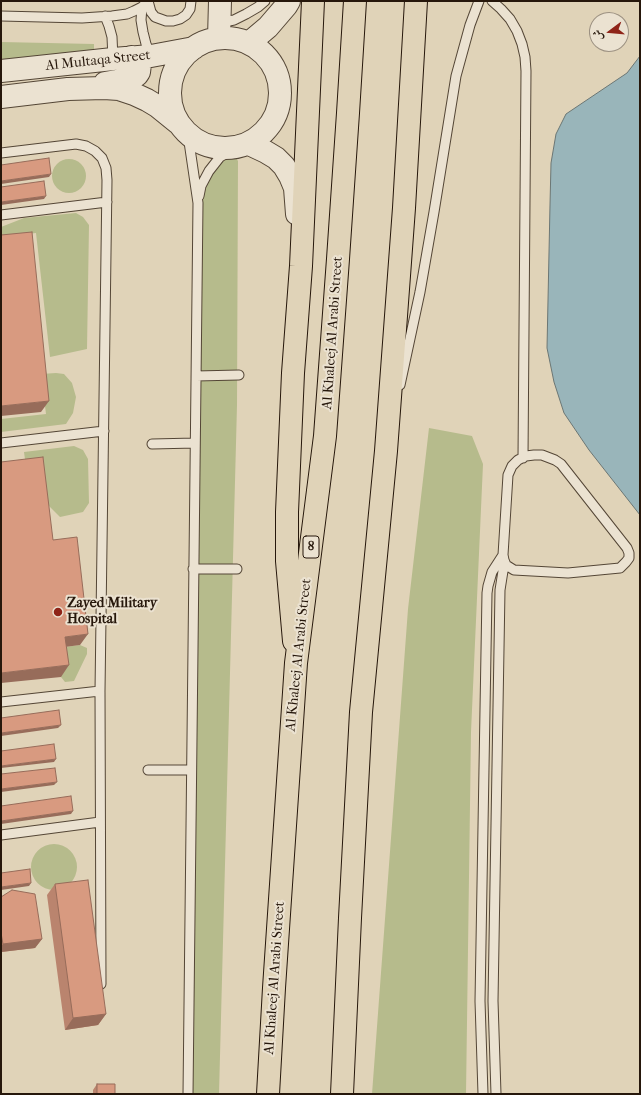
<!DOCTYPE html>
<meta charset="utf-8">
<style>
body{margin:0}
#map{position:relative;width:641px;height:1095px;overflow:hidden;background:#e0d3b8;font-family:"IM FELL French Canon",Amiri,serif}
canvas{display:block}
.frame{position:absolute;inset:0;border:2px solid #26170b;pointer-events:none}
.north{position:absolute;left:589px;top:12px;width:40px;height:40px;box-sizing:border-box;background:#ebe2d1;border:1px solid #9c9182;border-radius:50%;rotate:254deg;font-size:11px;font-weight:700;line-height:16px;text-align:center;color:#26170b}
.north::after{content:'';display:block;margin:auto;width:14px;height:18px;background:#8f2418;clip-path:polygon(50% 0,100% 100%,50% 72%,0 100%)}
</style>
<div id="map">
<canvas width="641" height="1095"></canvas>
<div class="frame"></div>
<div class="north">ش</div>
</div>
<script>
const c = document.querySelector('canvas').getContext('2d');
c.lineJoin = 'round';
function fill(path, color) {
  c.fillStyle = color;
  c.fill(path, 'evenodd');
}
function toPath(rows) {
  const path = new Path2D();
  for (const r of rows) {
    if (r.length === 3) {
      path.moveTo(r[0] + r[2], r[1]);
      path.arc(r[0], r[1], r[2], 0, 2 * Math.PI);
      continue;
    }
    path.moveTo(r[0], r[1]);
    for (let i = 2; i < r.length; i += 2) path.lineTo(r[i], r[i + 1]);
  }
  return path;
}
function strokePath(path, color, width, dash) {
  c.strokeStyle = color;
  c.lineWidth = width;
  c.lineCap = dash ? 'butt' : 'round';
  c.setLineDash(dash || []);
  c.stroke(path);
}
function write(font, color, halo, rows, align = 'center') {
  c.font = font + ' "IM FELL French Canon",serif';
  c.lineWidth = 4;
  c.setLineDash([]);
  c.textBaseline = 'middle';
  c.strokeStyle = halo;
  c.fillStyle = color;
  for (const [text, x, y, turn = 0] of rows) {
    c.save();
    c.translate(x, y);
    c.rotate((+turn || 0) * Math.PI / 180);
    c.textAlign = isNaN(turn) ? turn : align;
    if (halo) c.strokeText(text, 0, 0);
    c.fillText(text, 0, 0);
    c.restore();
  }
}
fill(toPath([
 [1,42,94,44,94,52,1,62],
 [232,155,236,158,238,161,237,405,219,1094,192,1094,203,193,213,161],
 [69,176,17],
 [76,213,83,217,89,225,87,349,50,357,36,233,1,237,1,227,24,218],
 [56,373,64,374,72,383,76,397,73,413,66,424,1,432,1,419,46,414,41,374],
 [429,428,472,436,483,464,471,732,466,1094,372,1094,408,609],
 [74,446,83,450,88,459,89,503,83,512,60,517,42,499,26,467,24,452],
 [80,645,87,648,87,654,74,681,65,682,61,677,57,648],
 [54,867,23]
]), '#b6bb8c');
const water = toPath([
 [640,56,640,515,589,450,564,413,554,382,547,348,550,205,551,163,556,134,566,114,627,73,640,56]
]);
fill(water, '#99b5ba');
strokePath(water, '#6b7674', 1);
const service = toPath([
 [148,1,151,12,155,17,166,21,173,21,180,19,186,15,190,9,191,1],
 [492,1,501,9,510,19,517,31,522,44,525,57,526,71,523,458],
 [142,7,141,20,143,32,146,44,151,56],
 [1,16,82,18,112,16,127,14,134,11,142,7,148,1],
 [105,16,109,26,112,37,113,59],
 [219,23,234,20,246,14,258,7,265,1],
 [1,153,76,144,86,146,95,151,102,158,106,168,107,180,100,691,101,984],
 [199,196,201,186,209,171,220,157,236,148],
 [1,215,107,202],
 [196,376,239,375],
 [400,385,420,292,434,212,456,76,470,25,479,1],
 [1,443,104,431],
 [152,444,195,443],
 [193,569,237,569],
 [1,702,100,691],
 [148,770,191,770],
 [1,835,100,822],
 [188,1094,198,203,188,135],
 [483,1094,480,1001,487,593,488,586,492,572,503,555,508,475,512,466,518,460,526,456,534,455,542,455,555,460,561,464,627,548,629,553,629,558,626,562,620,568,568,573,514,570,506,565,504,560,503,555],
 [496,1094,493,1001,500,590,503,571,506,565]
]);
const tertiary = toPath([
 [225,93,55],
 [219,38,220,1],
 [249,43,268,27,286,6,289,1],
 [1,71,113,59,151,56,194,48],
 [105,83,133,78,137,75,139,72,140,64,138,61,131,57],
 [1,97,68,89,104,88,119,89,134,94,147,100,157,106,178,123],
 [249,144,266,152,276,158,284,166,290,176,295,188,297,214]
]);
const primary = toPath([
 [294,641,287,561,287,512,293,373,301,266,313,1]
]);
const trunk = toPath([
 [268,1094,274,988,296,663,325,436,338,259,348,113,355,1],
 [342,1094,350,918,361,712,386,451,404,208,416,1]
]);
strokePath(service, '#544636', 11);
strokePath(tertiary, '#544636', 24);
strokePath(primary, '#26170b', 24);
strokePath(trunk, '#26170b', 24);
strokePath(service, '#ebe2d1', 9);
strokePath(tertiary, '#ebe2d1', 22);
strokePath(primary, '#e0d3b8', 22);
strokePath(trunk, '#e0d3b8', 22);
fill(toPath([
 [55,884,106,1014,98,1025,65,1030,47,895],
 [1,897,42,939,35,948,1,952],
 [97,1084,115,1094,93,1094,93,1090]
]), '#ba846e');
fill(toPath([
 [51,174,49,177,1,184,1,181],
 [46,196,44,199,1,205,1,202],
 [49,401,41,412,1,416,1,406],
 [88,634,80,645,57,648,65,637],
 [69,665,61,677,1,683,1,673],
 [61,725,58,728,1,736,1,733],
 [56,759,54,762,1,768,1,766],
 [57,782,54,785,1,792,1,789],
 [73,811,71,814,1,824,1,821],
 [31,883,29,886,1,890,1,887],
 [42,939,35,948,1,952,1,946,3,944],
 [106,1014,98,1025,65,1030,73,1018]
]), '#976c5a');
const building = toPath([
 [49,158,51,174,1,181,1,165,49,158],
 [44,181,46,196,1,202,1,187,44,181],
 [32,232,49,401,1,406,1,235,32,232],
 [43,457,53,540,77,537,88,634,65,637,69,665,1,673,1,462,43,457],
 [59,710,61,725,1,733,1,718,59,710],
 [54,744,56,759,1,766,1,751,54,744],
 [55,768,57,782,1,789,1,774,55,768],
 [71,796,73,811,1,821,1,806,71,796],
 [30,869,31,883,1,887,1,873,30,869],
 [88,880,106,1014,73,1018,55,884,88,880],
 [12,890,35,894,42,939,3,944,1,933,1,897,12,890],
 [97,1084,115,1084,115,1094,97,1094,97,1084]
]);
fill(building, '#d89a80');
strokePath(building, '#976c5a', 1);
for (const [x, y, r, color] of [
 [58,612,5,"#8f2418"]
]) {
  const dot = new Path2D();
  dot.arc(x, y, r, 0, 2 * Math.PI);
  c.fillStyle = color;
  c.fill(dot);
  strokePath(dot, '#ebe2d1', 1.5);
}
for (const [x, y, w] of [
 [311,547,16]
]) {
  const box = new Path2D();
  box.roundRect(x - w / 2, y - 11, w, 22, 3);
  c.fillStyle = '#ebe2d1';
  c.fill(box);
  strokePath(box, '#26170b', 1);
}
write('bold 13px', '#26170b', null, [
 ["8",311,547]
]);
write('14px', '#26170b', '#ebe2d1', [
 ["Al Multaqa Street",98,61,-6],
 ["Al Khaleej Al Arabi Street",333,333,-86],
 ["Al Khaleej Al Arabi Street",299,655,-84],
 ["Al Khaleej Al Arabi Street",275,978,-86]
]);
write('bold 14px', '#26170b', '#ebe2d1', [
 ["Zayed Military",67,604],
 ["Hospital",67,620]
], 'left');
</script>
